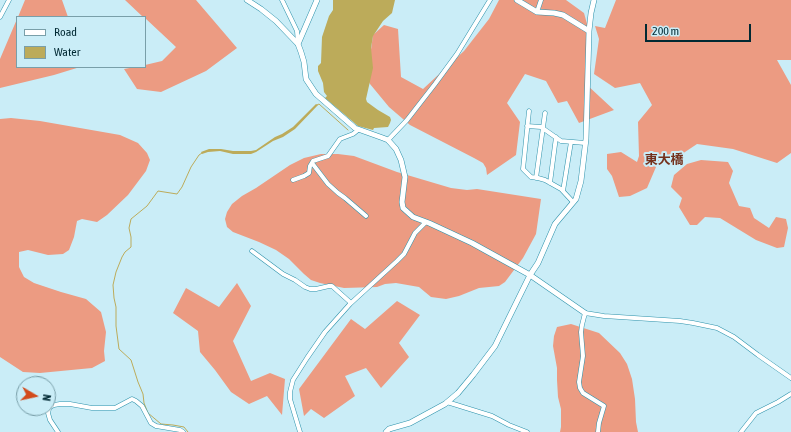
<!DOCTYPE html>
<meta charset="utf-8">
<style>
body{margin:0}
#map{position:relative;width:791px;height:432px;overflow:hidden;background:#caedf7;font-family:"Asap Condensed",sans-serif}
canvas{display:block}
.legend{position:absolute;left:16px;top:16px;width:130px;height:52px;box-sizing:border-box;background:#caedf7;border:1px solid #799fa9;margin:0;padding:5px 7px;list-style:none;font-size:12px;color:#002933}
.legend li{display:flex;align-items:center;gap:8px;height:20px}
.legend b{width:20px;border:1px solid #799fa9}
.north{position:absolute;left:16px;top:376px;width:40px;height:40px;box-sizing:border-box;background:#caedf7;border:1px solid #799fa9;border-radius:50%;rotate:99deg;font-size:11px;font-weight:700;line-height:16px;text-align:center;color:#002933}
.north::after{content:'';display:block;margin:auto;width:14px;height:18px;background:#d24b1c;clip-path:polygon(50% 0,100% 100%,50% 72%,0 100%)}
.scale{position:absolute;left:645px;top:24px;width:106px;height:18px;box-sizing:border-box;border:2px solid #002933;border-top:0;padding-left:5px;font-size:12px;line-height:14px;white-space:nowrap;color:#002933;-webkit-text-stroke:3px #caedf7;paint-order:stroke}
</style>
<div id="map">
<canvas width="791" height="432"></canvas>
<ul class="legend">
<li><b style="height:5px;background:#fff"></b>Road</li>
<li><b style="height:11px;background:#bcab5a"></b>Water</li>
</ul>
<div class="north">N</div>
<div class="scale">200 m</div>
</div>
<script>
const c = document.querySelector('canvas').getContext('2d');
c.lineJoin = 'round';
function fill(path, color) {
  c.fillStyle = color;
  c.fill(path, 'evenodd');
}
function toPath(rows) {
  const path = new Path2D();
  for (const r of rows) {
    path.moveTo(r[0], r[1]);
    for (let i = 2; i < r.length; i += 2) path.lineTo(r[i], r[i + 1]);
  }
  return path;
}
function strokePath(path, color, width, dash) {
  c.strokeStyle = color;
  c.lineWidth = width;
  c.lineCap = dash ? 'butt' : 'round';
  c.setLineDash(dash || []);
  c.stroke(path);
}
function write(font, color, halo, rows, align = 'center') {
  c.font = font + ' "Asap Condensed","Noto Sans JP",sans-serif';
  c.lineWidth = 4;
  c.setLineDash([]);
  c.textBaseline = 'middle';
  c.strokeStyle = halo;
  c.fillStyle = color;
  for (const [text, x, y, turn = 0] of rows) {
    c.save();
    c.translate(x, y);
    c.rotate((+turn || 0) * Math.PI / 180);
    c.textAlign = isNaN(turn) ? turn : align;
    if (halo) c.strokeText(text, 0, 0);
    c.fillText(text, 0, 0);
    c.restore();
  }
}
fill(toPath([
 [25,0,62,0,68,17,18,17],
 [125,0,196,0,237,48,206,71,161,92,137,89,124,69,135,67,145,67,145,65,162,61,176,47,145,18,145,17,143,17],
 [499,0,566,0,584,13,591,38,586,84,614,110,579,123,567,101,558,103,546,81,525,74,507,103,520,122,516,155,487,175,486,168,483,163,474,158,410,125,389,107,370,84,367,78,373,35,384,25,398,29,401,77,423,89,464,51,489,19],
 [616,0,791,0,791,60,777,60,791,85,791,153,777,163,733,149,697,144,679,156,659,160,647,188,630,196,619,197,612,176,607,169,607,154,621,152,637,162,639,156,638,122,652,105,640,83,615,88,594,74,599,39,595,26,605,28],
 [17,19,17,67,80,67,54,75,0,88,0,59],
 [11,118,40,121,120,135,138,143,147,153,150,160,146,171,128,195,107,215,97,222,82,219,77,221,74,237,69,250,63,254,48,255,28,250,19,252,19,267,24,277,34,283,61,292,86,299,101,312,106,332,104,351,105,361,92,368,40,373,23,372,0,357,0,119],
 [321,154,338,154,354,156,397,172,451,188,467,190,477,189,541,199,536,234,523,258,505,282,499,286,479,288,459,296,446,299,431,297,419,287,396,283,385,284,377,287,344,288,320,283,311,280,304,274,289,259,276,250,259,242,233,232,227,227,225,219,227,212,232,204,242,196,256,188,290,165,304,158],
 [701,160,728,162,733,171,729,183,739,206,750,208,754,218,769,228,776,217,786,219,788,228,784,247,777,248,756,240,720,218,705,217,697,225,690,225,679,207,682,198,671,187,674,175,687,164],
 [237,283,251,306,233,341,251,381,270,373,285,379,282,415,267,396,249,404,231,392,215,370,200,352,198,331,173,313,186,288,219,307],
 [397,301,420,315,399,343,409,357,381,388,366,368,345,376,355,396,324,418,311,409,304,416,299,389,351,319,365,329],
 [571,324,599,333,620,353,627,364,632,379,635,399,636,422,638,432,560,432,561,427,561,409,558,397,557,380,557,368,553,346,554,336,557,327]
]), '#ec9b82');
fill(toPath([
 [333,0,395,0,392,13,383,21,373,36,371,48,373,68,366,99,367,102,378,110,390,117,391,120,390,123,388,127,374,128,373,130,358,126,325,98,327,96,324,92,323,83,318,71,318,66,321,63,322,37,329,16,333,10],
 [316,104,318,105,295,129,283,137,273,141,256,152,251,154,233,154,220,151,208,152,202,154,201,152,209,149,221,149,233,151,251,151,256,150,275,137,282,134,293,127]
]), '#bcab5a');
strokePath(toPath([
 [317,105,319,104,348,130],
 [188,432,184,427,173,425,161,424,148,413,144,403,143,394,138,382,131,360,119,349,116,326,116,307,114,298,113,285,116,272,122,257,125,252,131,247,131,237,129,228,131,219,147,206,158,191,177,194,182,187,191,167,199,155,202,153]
]), '#bcab5a', 1);
const minor = toPath([
 [282,0,297,31,298,44],
 [537,12,541,0],
 [0,17,9,0],
 [529,111,523,169,531,177,538,178,545,180,561,189,573,202],
 [527,126,541,127,561,141,585,143],
 [388,140,407,120,435,84,457,54,490,0],
 [312,163,328,184,338,193,345,198,366,216],
 [536,178,545,113],
 [293,180,304,176,309,173,310,166,313,161,328,156,340,139,353,134,358,130],
 [550,183,556,137],
 [563,191,571,142],
 [252,251,283,274,295,280,305,287,310,289,316,289,329,286,332,286,351,303],
 [447,402,492,416,509,425,527,432],
 [58,432,50,420,48,413,49,409,50,407,54,405,60,404,70,404,92,408,115,408,132,399,136,401,142,406,151,423,156,426,180,430,183,432],
 [300,432,290,399,290,392,293,380,307,358,325,332,350,304,397,261,404,254,415,233,426,222],
 [598,432,599,423,604,406,583,393,580,388,579,382,583,356,581,332,582,325,585,313,604,316,680,321,693,323,717,328,734,337,758,355,791,378],
 [741,432,756,413,778,402,791,394]
]);
const tertiary = toPath([
 [247,0,261,9,276,21,298,44,301,52,304,62,306,79,316,94,355,128,383,138,388,140,396,149,401,160,405,177,402,202,403,208,413,217,429,223,472,243,530,275,585,313],
 [517,0,537,12,554,13,563,15,589,31],
 [298,44,317,0],
 [386,432,389,429,410,423,445,404,458,393,473,375,495,346,530,275,538,263,555,224,576,199,581,181,586,139,589,31,591,13,594,0]
]);
strokePath(minor, '#2d92ab', 5);
strokePath(tertiary, '#2d92ab', 6);
strokePath(minor, '#fff', 4);
strokePath(tertiary, '#fff', 5);
write('bold 13px', '#74311c', '#caedf7', [
 ["東大橋",664,160]
]);
</script>
